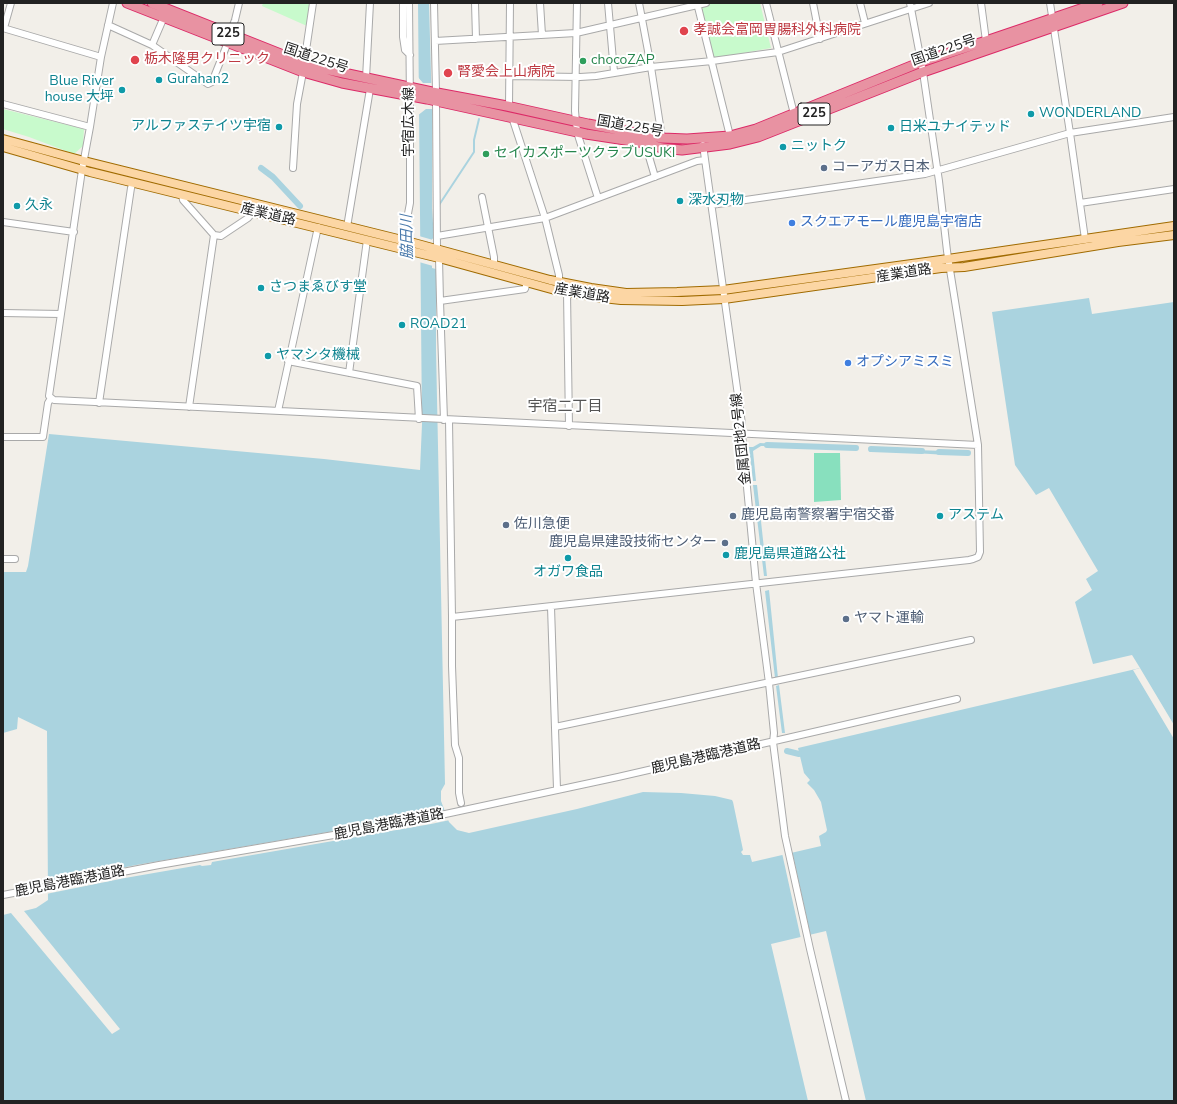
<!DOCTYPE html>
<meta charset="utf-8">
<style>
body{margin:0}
#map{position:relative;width:1177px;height:1104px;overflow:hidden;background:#f2efe9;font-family:"Nunito Sans",sans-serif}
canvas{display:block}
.frame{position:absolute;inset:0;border:4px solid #222;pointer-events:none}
</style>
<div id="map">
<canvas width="1177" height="1104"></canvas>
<div class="frame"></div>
</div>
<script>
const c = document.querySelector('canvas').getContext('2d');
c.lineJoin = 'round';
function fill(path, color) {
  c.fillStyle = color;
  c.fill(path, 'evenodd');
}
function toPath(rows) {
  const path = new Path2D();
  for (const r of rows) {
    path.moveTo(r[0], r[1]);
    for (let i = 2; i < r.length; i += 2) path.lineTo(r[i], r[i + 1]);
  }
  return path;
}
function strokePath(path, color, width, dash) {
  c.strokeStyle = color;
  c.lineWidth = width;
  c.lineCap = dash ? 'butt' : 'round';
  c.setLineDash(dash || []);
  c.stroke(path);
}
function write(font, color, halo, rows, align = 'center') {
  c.font = font + ' "Nunito Sans","Noto Sans JP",sans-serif';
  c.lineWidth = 4;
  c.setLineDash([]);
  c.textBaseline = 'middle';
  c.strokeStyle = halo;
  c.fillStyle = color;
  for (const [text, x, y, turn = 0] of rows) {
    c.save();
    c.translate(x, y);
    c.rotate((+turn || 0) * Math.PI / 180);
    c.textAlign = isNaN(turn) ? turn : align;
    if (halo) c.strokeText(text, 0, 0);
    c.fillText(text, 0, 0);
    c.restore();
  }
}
fill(toPath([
 [263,3,310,3,307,26,262,6],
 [714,3,760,3,771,48,716,58,713,56,701,9,703,6],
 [3,109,84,129,83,146,74,154,29,137,3,129]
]), '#c8facc');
fill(toPath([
 [814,453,840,453,841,500,814,502]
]), '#88e0be');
fill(toPath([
 [418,3,429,3,432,110,432,208,434,238,432,239,432,268,436,269,436,350,445,784,441,791,441,801,449,822,457,830,469,833,577,809,643,792,681,793,715,796,732,800,733,802,743,850,741,852,743,855,750,855,752,862,821,846,819,836,826,832,827,830,821,802,814,790,807,783,810,780,804,773,798,748,1140,668,1132,655,1093,664,1075,602,1092,590,1086,579,1098,571,1049,488,1036,495,1015,465,992,312,1089,298,1092,314,1174,302,1174,1101,866,1101,826,931,771,944,808,1101,3,1101,3,915,11,913,112,1034,120,1029,24,911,36,908,48,900,47,731,18,717,17,729,3,733,3,572,26,572,28,566,49,434,324,459,420,470,422,424],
 [760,443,775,444,775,446,761,446,753,451,756,481,753,481,749,447,753,447],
 [914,450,947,451,947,455,914,453],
 [753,485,757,485,767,576,764,576],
 [769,590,778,678,775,678,765,591],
 [779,685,785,733,782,733,776,686]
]), '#aad3df');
fill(toPath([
 [417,76,423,83,433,83,433,88,432,109,426,109,417,116],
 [419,236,433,240,433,266,419,262],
 [1140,668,1174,725,1174,739,1133,670],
 [446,810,450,820,431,824,212,862,211,865,202,866,200,865,125,878,46,894,46,883,136,865,346,829],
 [792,851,811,937,801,939,782,853]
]), '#f2efe9');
strokePath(toPath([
 [439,205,474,152,474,140,479,119]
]), '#aad3df', 2);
strokePath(toPath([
 [261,168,273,177,300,206],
 [767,445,856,448],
 [871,449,922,451],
 [939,452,968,453],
 [787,751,799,754]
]), '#aad3df', 6);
const minor = toPath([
 [113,3,101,57,90,127,82,170,49,396,54,400,978,445],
 [403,3,403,37,405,50,410,55],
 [434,3,436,92],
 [475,3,476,39],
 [540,3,542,35],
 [577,3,575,111,577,132,598,198],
 [608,3,614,72],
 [639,3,651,67,662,138],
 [697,3,730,136],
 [766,3,794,114],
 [813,3,820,39],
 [860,3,865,23],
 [981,3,986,41],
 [1050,3,1070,133,1085,239],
 [108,25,152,45,208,84,212,82,228,42],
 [3,28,101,57],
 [4,28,11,3],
 [229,35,235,20,239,3],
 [435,41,576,33,706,3],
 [152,45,164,17],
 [304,64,313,3],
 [510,76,580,77,596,76,651,67,712,61,778,52,929,3],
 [366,78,370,3],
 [436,101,437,250],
 [3,104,90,127],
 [509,106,510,3],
 [512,117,545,218,559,275,559,282],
 [645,143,655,177],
 [703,145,742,424,742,434,756,583,769,683,774,733,773,742,785,836,810,949,846,1101],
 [293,168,297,104,303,72],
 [182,195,183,200,214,235,221,236,248,218,253,212],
 [482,197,494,257,494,264],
 [1080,203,1174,189],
 [711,205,925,174,1070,133,1174,117],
 [3,222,74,232],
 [347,227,370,89],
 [437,236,545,218,697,161,705,160],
 [400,248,406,224,410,203,410,105,409,3],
 [439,258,440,301],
 [567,292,569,426],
 [3,313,61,314],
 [288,361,417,386,419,419],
 [349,373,367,240],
 [99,403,131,188,133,182],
 [189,407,214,235],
 [278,411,318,227],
 [444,420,440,301,525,289,527,282],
 [449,420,452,617,452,666,455,745,459,758,459,793,461,803],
 [3,437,43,437,48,403,51,398],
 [3,559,15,559],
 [551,607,557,789],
 [452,617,969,560,973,559,978,557,980,552,978,445,947,251,939,181,923,72,910,3],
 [555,727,971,640],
 [3,895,159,865,380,827,422,819,618,777,957,699]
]);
const major = toPath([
 [3,139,84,161,414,243,550,280,591,288,626,293,677,292,723,290,948,259,1174,226],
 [3,147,90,172,439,258,555,290,603,298,621,300,682,301,724,299,941,268,964,267,1118,242,1174,235]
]);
const highway = toPath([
 [127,3,303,72,342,83,427,99,586,134,645,143,662,148,682,150,730,144,758,137,923,72,1123,3],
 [152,3,311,66,432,92,507,106,588,124,662,138,687,139,730,136,756,129,921,62,986,41,1098,3]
]);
strokePath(minor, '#a9a9a9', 8);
strokePath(major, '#a06b00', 10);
strokePath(highway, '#dc2a67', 11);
strokePath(minor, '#fff', 6);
strokePath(major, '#fcd6a4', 8);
strokePath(highway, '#e892a2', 9);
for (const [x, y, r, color] of [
 [684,31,5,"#e0444e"],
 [135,60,5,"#e0444e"],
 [583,61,4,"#2e9e5b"],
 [448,73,5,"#e0444e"],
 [159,80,4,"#0f9aa8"],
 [122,90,4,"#0f9aa8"],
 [1031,114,4,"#0f9aa8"],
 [279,127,4,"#0f9aa8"],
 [891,128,4,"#0f9aa8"],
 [783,147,4,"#0f9aa8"],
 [486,154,4,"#2e9e5b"],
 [824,168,4,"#5c6f8a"],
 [680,201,4,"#0f9aa8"],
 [17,206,4,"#0f9aa8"],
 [792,223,4,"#3f7fe0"],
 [261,288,4,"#0f9aa8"],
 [402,325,4,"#0f9aa8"],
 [268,356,4,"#0f9aa8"],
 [848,363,4,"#3f7fe0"],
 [733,516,4,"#5c6f8a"],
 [940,516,4,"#0f9aa8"],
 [506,525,4,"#5c6f8a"],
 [725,543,4,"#5c6f8a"],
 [726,555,4,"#0f9aa8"],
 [568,558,4,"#0f9aa8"],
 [846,619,4,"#5c6f8a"]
]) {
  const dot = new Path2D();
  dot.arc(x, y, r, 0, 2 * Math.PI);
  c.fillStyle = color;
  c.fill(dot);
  strokePath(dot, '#fff', 1.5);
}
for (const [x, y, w] of [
 [228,34,32],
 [814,114,32]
]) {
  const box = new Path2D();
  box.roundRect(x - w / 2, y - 11, w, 22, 3);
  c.fillStyle = '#fff';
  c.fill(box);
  strokePath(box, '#222', 1);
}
write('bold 13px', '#222', null, [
 ["225",228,34],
 ["225",814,114]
]);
write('14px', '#be3a42', '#fff', [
 ["孝誠会富岡胃腸科外科病院",693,31],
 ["栃木隆男クリニック",144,60],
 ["腎愛会上山病院",457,73]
], 'left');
write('14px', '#222', '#fff', [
 ["国道225号",944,51,-19],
 ["国道225号",316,59,18],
 ["宇宿広木線",410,122,-90],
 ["国道225号",630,127,10],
 ["産業道路",268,215,13],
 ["産業道路",904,274,-9],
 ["産業道路",582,294,10],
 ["金属団地2号線",742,439,-96],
 ["鹿児島港臨港道路",706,757,-13],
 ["鹿児島港臨港道路",389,825,-11],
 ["鹿児島港臨港道路",70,882,-11]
]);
write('14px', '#27864d', '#fff', [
 ["chocoZAP",591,61],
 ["セイカスポーツクラブUSUKI",494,154]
], 'left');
write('14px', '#0d838f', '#fff', [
 ["Gurahan2",167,80],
 ["Blue River",114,82,"right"],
 ["house 大坪",114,98,"right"],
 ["WONDERLAND",1039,114],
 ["アルファステイツ宇宿",271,127,"right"],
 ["日米ユナイテッド",899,128],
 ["ニットク",791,147],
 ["深水刃物",688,201],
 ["久永",25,206],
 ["さつまゑびす堂",269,288],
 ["ROAD21",410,325],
 ["ヤマシタ機械",276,356],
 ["アステム",948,516],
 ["鹿児島県道路公社",734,555],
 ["オガワ食品",568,573,"center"]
], 'left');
write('14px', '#4e5e75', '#fff', [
 ["コーアガス日本",832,168],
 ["鹿児島南警察署宇宿交番",741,516],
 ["佐川急便",514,525],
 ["鹿児島県建設技術センター",717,543,"right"],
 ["ヤマト運輸",854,619]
], 'left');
write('14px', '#366cbe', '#fff', [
 ["スクエアモール鹿児島宇宿店",800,223],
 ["オプシアミスミ",856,363]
], 'left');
write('italic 15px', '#4a7aab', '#fff', [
 ["脇田川",408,237,-91]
]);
write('15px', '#555', '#fff', [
 ["宇宿二丁目",565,407]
]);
</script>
